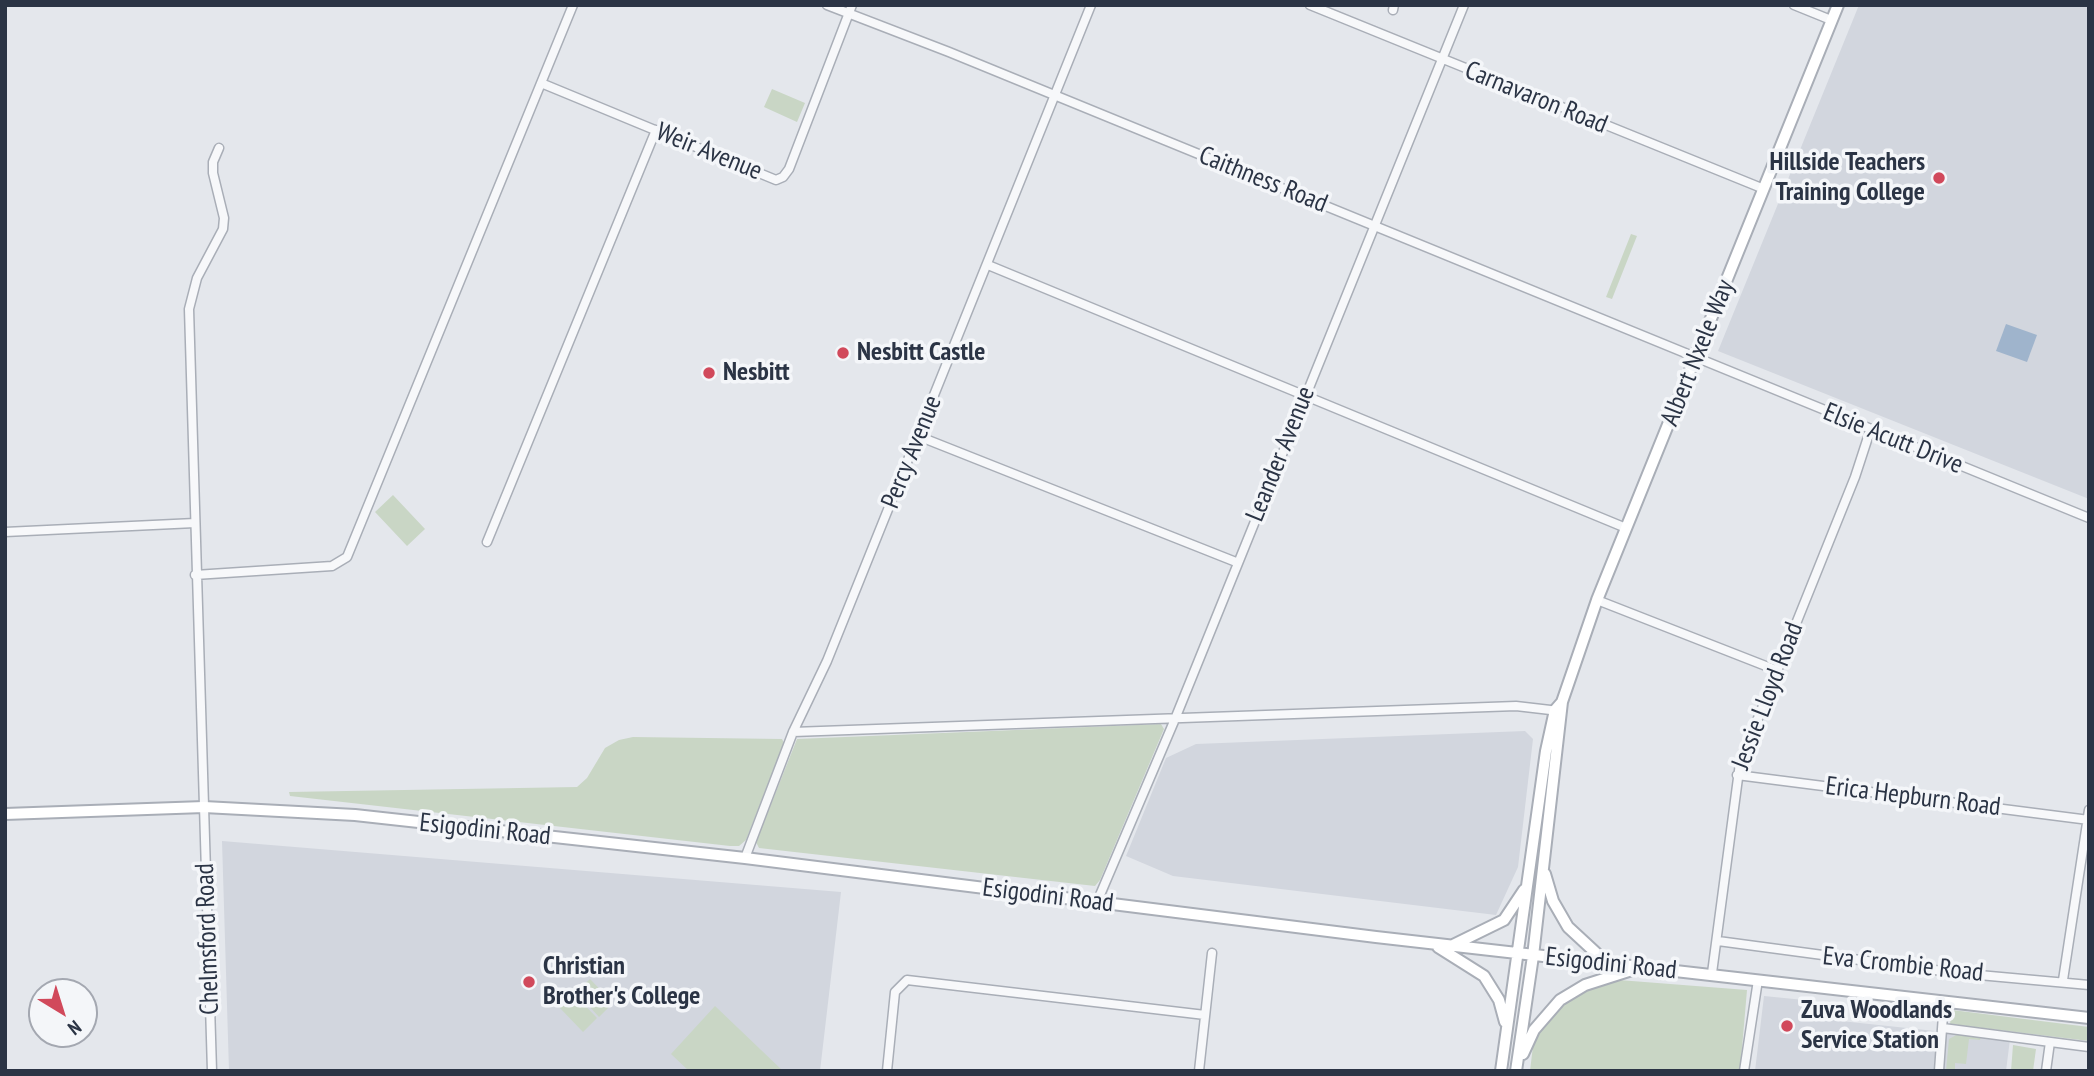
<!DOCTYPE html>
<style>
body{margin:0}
#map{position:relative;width:2094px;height:1076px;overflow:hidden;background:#e4e7ec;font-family:"PT Sans Narrow",sans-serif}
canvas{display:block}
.frame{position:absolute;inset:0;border:7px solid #2b3445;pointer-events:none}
.north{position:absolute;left:28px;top:978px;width:70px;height:70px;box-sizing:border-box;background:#f4f6f9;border:2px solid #a4a8b1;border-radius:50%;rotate:142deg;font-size:19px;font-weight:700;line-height:28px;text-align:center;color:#2b3445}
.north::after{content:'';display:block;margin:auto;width:24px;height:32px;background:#d1495b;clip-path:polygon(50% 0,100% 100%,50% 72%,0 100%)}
</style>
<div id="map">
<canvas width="2094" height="1076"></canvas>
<div class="frame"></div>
<div class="north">N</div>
</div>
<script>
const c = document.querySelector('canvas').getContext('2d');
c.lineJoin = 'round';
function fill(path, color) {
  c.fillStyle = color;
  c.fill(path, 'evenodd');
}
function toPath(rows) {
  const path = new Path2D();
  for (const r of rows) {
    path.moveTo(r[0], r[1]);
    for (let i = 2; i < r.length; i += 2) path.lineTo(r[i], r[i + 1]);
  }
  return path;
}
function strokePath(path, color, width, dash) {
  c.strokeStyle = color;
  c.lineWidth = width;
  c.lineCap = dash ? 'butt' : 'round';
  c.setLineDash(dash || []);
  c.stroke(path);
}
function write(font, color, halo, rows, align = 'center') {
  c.font = font + ' "PT Sans Narrow",sans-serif';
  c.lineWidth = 7;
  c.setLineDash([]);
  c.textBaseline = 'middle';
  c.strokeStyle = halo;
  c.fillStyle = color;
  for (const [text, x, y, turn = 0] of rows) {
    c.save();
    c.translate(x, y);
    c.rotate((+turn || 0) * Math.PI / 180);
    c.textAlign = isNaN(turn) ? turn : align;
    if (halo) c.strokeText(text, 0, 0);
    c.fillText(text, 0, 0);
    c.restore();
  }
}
fill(toPath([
 [1859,5,2089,5,2089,499,1718,351],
 [1525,731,1533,739,1518,867,1496,915,1173,876,1126,856,1166,758,1196,744],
 [222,841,841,892,820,1071,229,1071],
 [1764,996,1814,1001,1813,1018,2010,1039,2006,1071,1755,1071]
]), '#d2d6de');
fill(toPath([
 [772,89,805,103,797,122,764,107],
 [1631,234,1637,236,1612,299,1606,297],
 [393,495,425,529,407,546,375,512],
 [1161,724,1164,729,1100,880,1095,886,759,848,756,842,797,739],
 [633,737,782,739,784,743,746,840,739,846,730,846,290,796,289,792,577,787,587,778,605,748,619,740],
 [590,979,613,1003,599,1017,576,992],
 [1619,980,1747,990,1740,1071,1530,1071,1533,1046,1545,1022,1565,1003,1587,990],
 [574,994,597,1018,583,1032,559,1007],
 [715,1006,783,1071,689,1071,671,1054],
 [1952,1010,2089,1027,2089,1041,1950,1024],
 [1958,1034,1981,1036,1980,1040,1969,1039,1966,1064,1955,1063,1955,1069,1946,1071,1949,1039],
 [2013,1045,2036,1049,2033,1071,2011,1071]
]), '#c9d6c5');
fill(toPath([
 [2006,324,2037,335,2027,362,1996,351]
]), '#9fb4cc');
const minor = toPath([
 [827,5,949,52,2089,518],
 [1310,5,1764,189],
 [1794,5,1831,20],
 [1393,10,1394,5],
 [541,83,776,180,783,177,789,169,852,5],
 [988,265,1626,528],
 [918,436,1236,562],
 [5,532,195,523],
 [487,542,656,130],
 [195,575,332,566,347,557,573,5],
 [1597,600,1776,670],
 [793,732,1516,706,1559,711],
 [1737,775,2089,820],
 [745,858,793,732,827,661,1091,5],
 [1097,902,1175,719,1464,5],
 [1718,941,1957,973,2089,985],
 [1712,973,1740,763,1855,477,1870,431],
 [2063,980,2089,810],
 [1943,1028,2089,1047],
 [212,1071,189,309,197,278,223,229,224,218,213,173,213,162,219,148],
 [887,1071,895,992,907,980,1205,1015],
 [1199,1071,1212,953],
 [1744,1071,1758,980],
 [1939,1071,1944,1001],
 [2046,1071,2050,1042]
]);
const secondary = toPath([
 [5,814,204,807,355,815,745,858,1376,937,2089,1018],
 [1545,874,1553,901,1568,927,1608,964],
 [1451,946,1504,920,1524,890],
 [1438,947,1484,976,1499,1000,1505,1022],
 [1523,1054,1534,1030,1560,1000,1585,985,1635,969],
 [1501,1071,1546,751,1555,710,1562,702],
 [1516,1071,1533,956,1562,702,1597,600,1838,5]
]);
strokePath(minor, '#a9aeb7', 11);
strokePath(secondary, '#a9aeb7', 14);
strokePath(minor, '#f7f8fa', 8);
strokePath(secondary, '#fff', 10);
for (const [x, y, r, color] of [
 [1939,178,7,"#d1495b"],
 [843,353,7,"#d1495b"],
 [709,373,7,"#d1495b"],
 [529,982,7,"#d1495b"],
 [1787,1026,7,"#d1495b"]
]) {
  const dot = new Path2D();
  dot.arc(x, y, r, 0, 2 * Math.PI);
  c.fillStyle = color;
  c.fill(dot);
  strokePath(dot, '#f4f6f9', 2.5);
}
write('26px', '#2b3445', '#f4f6f9', [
 ["Carnavaron Road",1536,98,22],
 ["Weir Avenue",709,152,22],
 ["Caithness Road",1263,180,22],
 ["Albert Nxele Way",1698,353,-68],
 ["Elsie Acutt Drive",1893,439,22],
 ["Percy Avenue",912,452,-68],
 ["Leander Avenue",1281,454,-68],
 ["Jessie Lloyd Road",1768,696,-69],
 ["Erica Hepburn Road",1913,797,7],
 ["Esigodini Road",485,830,6],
 ["Esigodini Road",1048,896,7],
 ["Chelmsford Road",208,939,-92],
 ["Esigodini Road",1611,964,6],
 ["Eva Crombie Road",1903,965,6]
]);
write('bold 26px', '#2b3445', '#f4f6f9', [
 ["Hillside Teachers",1925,163,"right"],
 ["Training College",1925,193,"right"],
 ["Nesbitt Castle",857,353],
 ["Nesbitt",723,373],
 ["Christian",543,967],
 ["Brother's College",543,997],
 ["Zuva Woodlands",1801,1011],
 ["Service Station",1801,1041]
], 'left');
</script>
